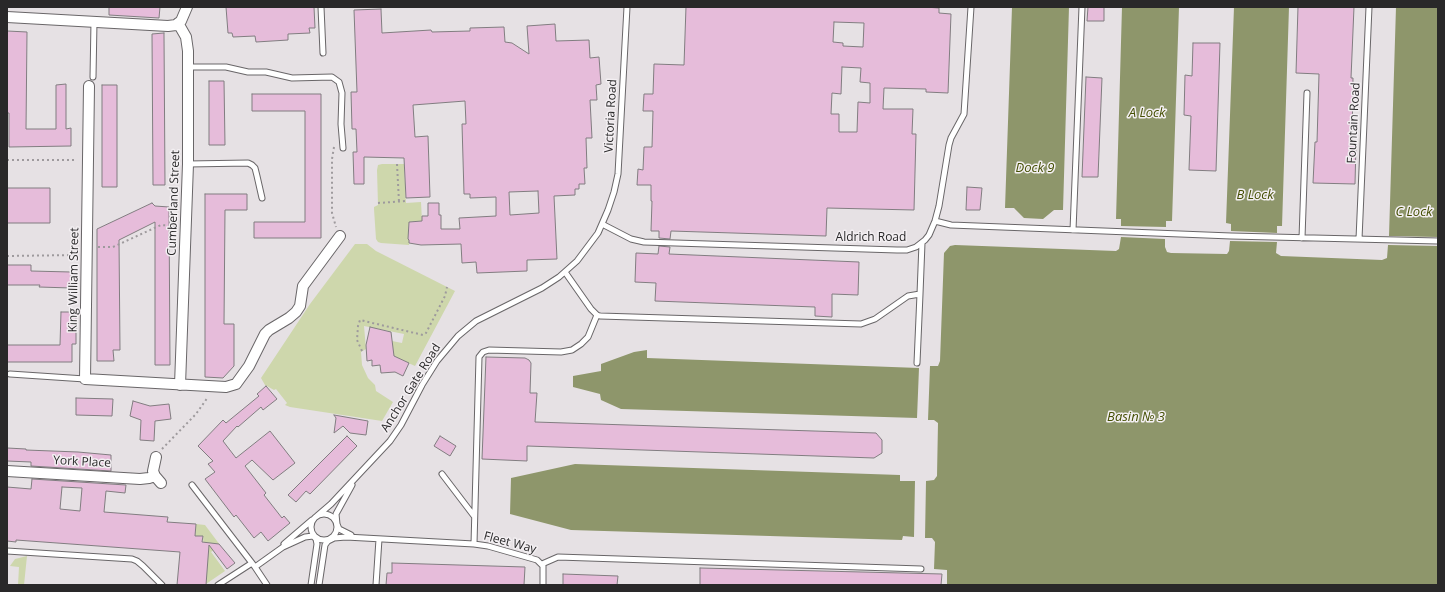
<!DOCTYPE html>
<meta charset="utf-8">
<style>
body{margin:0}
#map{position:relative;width:1445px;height:592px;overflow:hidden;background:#e6e1e4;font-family:"Open Sans",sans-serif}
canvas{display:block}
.frame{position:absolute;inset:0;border:8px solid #292829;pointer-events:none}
</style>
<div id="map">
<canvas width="1445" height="592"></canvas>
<div class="frame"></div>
</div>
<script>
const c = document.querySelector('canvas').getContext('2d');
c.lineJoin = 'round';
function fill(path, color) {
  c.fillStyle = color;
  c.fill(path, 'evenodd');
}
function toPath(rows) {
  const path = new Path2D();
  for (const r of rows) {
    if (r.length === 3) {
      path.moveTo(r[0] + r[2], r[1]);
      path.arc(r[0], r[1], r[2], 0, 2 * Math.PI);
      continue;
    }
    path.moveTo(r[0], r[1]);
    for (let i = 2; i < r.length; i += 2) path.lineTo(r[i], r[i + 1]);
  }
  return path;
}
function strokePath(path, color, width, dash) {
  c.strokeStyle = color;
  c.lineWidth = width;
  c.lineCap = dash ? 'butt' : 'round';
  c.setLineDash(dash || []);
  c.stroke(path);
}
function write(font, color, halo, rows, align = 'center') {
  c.font = font + ' "Open Sans",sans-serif';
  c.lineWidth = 3;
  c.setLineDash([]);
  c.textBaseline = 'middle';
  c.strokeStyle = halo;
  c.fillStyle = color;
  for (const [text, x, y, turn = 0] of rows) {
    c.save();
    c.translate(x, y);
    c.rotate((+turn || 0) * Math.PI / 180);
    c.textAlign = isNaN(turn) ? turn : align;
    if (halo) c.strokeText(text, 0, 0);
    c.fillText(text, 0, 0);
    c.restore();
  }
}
fill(toPath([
 [382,164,404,164,406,203,421,202,422,221,409,222,408,239,409,240,409,245,381,243,378,242,376,239,374,209,374,207,378,205,377,170,378,165],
 [355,244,367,244,376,251,455,291,415,366,393,356,392,341,402,343,404,334,364,326,366,349,361,352,362,365,368,378,375,385,376,391,393,402,382,421,290,407,285,405,287,403,276,389,274,390,265,385,261,378,310,304],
 [196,524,205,525,220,545,211,552,225,571,206,584,203,536,195,536],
 [27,556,24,585,18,585,19,567,10,566,15,559]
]), '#ced7ac');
fill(toPath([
 [1012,7,1069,7,1063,210,1054,210,1043,219,1024,218,1014,208,1005,208],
 [1122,7,1179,7,1172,221,1166,221,1166,227,1121,226,1121,219,1116,219],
 [1234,7,1289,7,1282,226,1277,226,1277,233,1231,231,1231,224,1226,223],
 [1396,7,1438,7,1438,237,1389,236],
 [1121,237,1165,239,1165,247,1167,252,1171,253,1227,254,1229,251,1230,241,1277,242,1276,253,1281,256,1382,260,1387,258,1388,245,1438,246,1438,585,947,585,947,570,934,569,935,542,932,538,925,538,926,481,934,480,937,476,938,423,934,420,928,420,930,366,938,366,940,361,944,253,950,246,955,245,1116,251,1119,249],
 [647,350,647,358,919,368,917,418,621,409,601,400,600,394,573,387,573,376,601,371,601,364,634,352],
 [575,464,900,475,900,481,915,481,914,537,903,536,902,540,571,530,510,514,511,478]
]), '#8e966b');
const building = toPath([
 [109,7,160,7,159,18,109,15,109,7],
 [226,7,314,7,315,28,309,28,310,33,288,34,288,40,256,42,255,36,233,37,232,33,228,33,226,7],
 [686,7,925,7,939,8,939,13,951,14,948,93,926,92,926,89,884,88,883,109,913,109,912,134,916,134,914,210,827,208,826,236,671,231,670,239,659,238,659,231,651,231,652,201,651,201,651,185,637,185,638,169,643,170,644,147,652,147,653,111,643,111,644,94,653,94,654,64,684,65,686,7],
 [834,22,864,23,863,47,843,46,843,43,833,42,834,22],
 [842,67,861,68,860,82,870,83,870,103,858,102,857,132,839,132,839,114,831,114,832,93,841,94,842,67],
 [1088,7,1104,7,1104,21,1087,21,1088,7],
 [1298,7,1354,7,1351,78,1353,78,1352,143,1356,144,1355,184,1313,183,1315,142,1317,142,1319,74,1296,73,1298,7],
 [381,9,382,33,431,30,432,32,470,31,470,28,504,27,505,42,512,43,529,54,527,26,555,24,556,41,589,40,590,58,599,57,601,84,596,85,597,100,590,100,592,138,586,138,587,168,584,168,585,184,579,184,579,189,575,189,575,195,554,196,557,259,527,260,527,271,477,273,476,262,462,263,461,244,421,245,409,243,409,240,408,239,409,222,422,221,422,216,428,216,428,203,439,203,439,215,441,215,441,229,460,229,459,218,496,216,496,197,470,198,470,194,464,194,462,124,466,124,465,101,413,105,415,137,428,136,430,197,406,198,404,158,364,157,364,184,354,184,353,152,357,152,356,129,352,129,351,92,357,92,354,10,381,9],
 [538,191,539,213,510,215,509,192,538,191],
 [7,31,27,32,26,129,56,129,56,85,66,84,66,129,71,128,71,146,9,147,9,113,7,113,7,31],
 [164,33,165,185,153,185,152,34,164,33],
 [1193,43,1220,43,1216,171,1189,170,1191,116,1184,115,1185,75,1192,76,1193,43],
 [1086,77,1102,78,1098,177,1082,177,1086,77],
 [209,81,224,81,225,145,209,145,209,81],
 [102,85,117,85,117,187,102,187,102,85],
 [252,94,321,94,321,238,254,238,254,222,305,222,305,111,252,111,252,94],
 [967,187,982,188,980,210,966,210,967,187],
 [7,188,50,188,50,223,7,223,7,188],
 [205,194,247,194,247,210,225,210,224,324,234,324,234,366,223,378,205,377,205,194],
 [152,203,155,206,169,207,170,365,155,365,155,222,119,240,120,350,113,350,114,361,97,361,97,229,152,203],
 [659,246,670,247,669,254,859,262,858,295,832,294,832,317,815,316,815,307,655,301,656,283,635,282,636,253,658,254,659,246],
 [7,265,31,265,31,271,71,272,71,288,39,287,40,285,7,285,7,265],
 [61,312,76,312,76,344,72,344,72,362,7,362,7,345,60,345,61,312],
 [370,327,391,332,394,356,409,363,403,376,395,372,381,373,380,365,372,366,372,360,367,361,366,345,370,327],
 [486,357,525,358,529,360,531,363,530,393,537,393,535,422,876,433,882,440,882,453,874,458,527,446,527,461,482,459,486,357],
 [266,386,277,399,263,410,261,407,238,427,237,426,223,441,236,458,270,431,295,463,273,480,252,460,245,466,266,493,264,495,282,518,284,516,290,523,268,541,261,532,254,538,236,515,234,517,205,479,215,472,208,464,213,461,198,446,223,420,226,423,259,396,257,394,266,386],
 [76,398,113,399,112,416,76,415,76,398],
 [133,401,150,406,169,404,171,419,155,421,154,441,140,440,141,420,130,416,133,401],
 [334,415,368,421,366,435,350,433,343,426,334,433,336,418,334,415],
 [347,436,357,446,310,494,306,491,296,502,288,495,347,436],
 [440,436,456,446,450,456,434,446,440,436],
 [7,448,26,449,26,450,78,452,111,455,111,471,31,466,31,462,7,461,7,448],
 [32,479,126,485,125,493,106,491,104,512,168,517,167,522,196,524,195,536,203,536,202,542,219,544,235,563,227,569,209,545,206,585,177,585,180,552,16,540,16,542,7,541,7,487,31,489,32,479],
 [62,487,82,488,80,511,60,509,62,487],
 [392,563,525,567,524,585,386,585,387,573,392,573,392,563],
 [700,568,942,574,941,585,700,585,700,568],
 [563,574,618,576,617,585,563,585,563,574]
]);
fill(building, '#e6bcda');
strokePath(building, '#817d80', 1);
const service = toPath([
 [321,7,323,53],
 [188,67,226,67,248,72,266,72,292,78,332,77,339,82,342,93,341,124,343,148],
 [93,77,94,22],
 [188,164,248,163,252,165,255,168,257,176,262,198],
 [935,221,951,225,1231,236,1438,241],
 [602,224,631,239,644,242,897,250,907,250,916,247,925,240,929,235,935,221,939,206,949,145,951,138,964,114,971,7],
 [1073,230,1082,7],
 [1302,238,1307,93],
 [1359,239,1369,7],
 [565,272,591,309,597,315,600,316,861,324,875,319,908,296,920,294,922,243],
 [917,363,920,294],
 [10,374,85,379],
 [442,474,474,516],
 [192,485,255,567,267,585],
 [324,527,13],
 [317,516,331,504,390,441,401,425,422,385,437,361,458,336,476,321,542,288,559,277,577,261,598,233,608,210,614,192,618,174,627,7],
 [351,535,339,529,337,524,336,514,352,485],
 [284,544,312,520],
 [474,544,488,546,537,560,543,566,543,585],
 [7,551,132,559,137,561,143,566,162,585],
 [542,564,558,557,921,569],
 [255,567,283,547,305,537,313,536,316,539,317,544,311,585],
 [218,585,252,563],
 [319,585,325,545,328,541,334,538,346,537,474,544,479,357,483,352,489,350,561,352,572,350,581,344,588,337,597,315],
 [376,585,379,539]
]);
const minor = toPath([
 [7,17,168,26,176,25,181,21,187,7],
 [178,23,186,37,188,51,188,164,180,385],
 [89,86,85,379,226,387,236,384,249,366,265,334,269,330,289,318,296,312,300,306,303,286,340,236],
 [156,457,153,471,155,476,161,483],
 [7,471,140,479,149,478,155,476]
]);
strokePath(service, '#696668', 7);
strokePath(minor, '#696668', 12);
strokePath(toPath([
 [334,147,332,159,332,213,336,227],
 [7,160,77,160],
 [397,164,399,202],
 [378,203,406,201],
 [98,247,113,247,161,225,175,226],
 [7,256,76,255],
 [362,351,357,340,358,326,360,320,423,335,426,333,445,296,447,287],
 [162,449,196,414,208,397]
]), '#9e9a9d', 2, [2, 3]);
strokePath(service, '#fff', 5);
strokePath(minor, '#fff', 10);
write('12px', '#292829', '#f3eff2', [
 ["Victoria Road",611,116,-87],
 ["Fountain Road",1354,123,-87],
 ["Cumberland Street",174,203,-88],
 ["Aldrich Road",871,238],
 ["King William Street",74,280,-89],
 ["Anchor Gate Road",411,388,-58],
 ["York Place",82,462,3],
 ["Fleet Way",510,543,15]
]);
write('italic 13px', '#454f03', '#f3eff2', [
 ["A Lock",1147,113],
 ["Dock 9",1035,168],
 ["B Lock",1255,195],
 ["C Lock",1414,212],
 ["Basin № 3",1136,417]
]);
</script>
